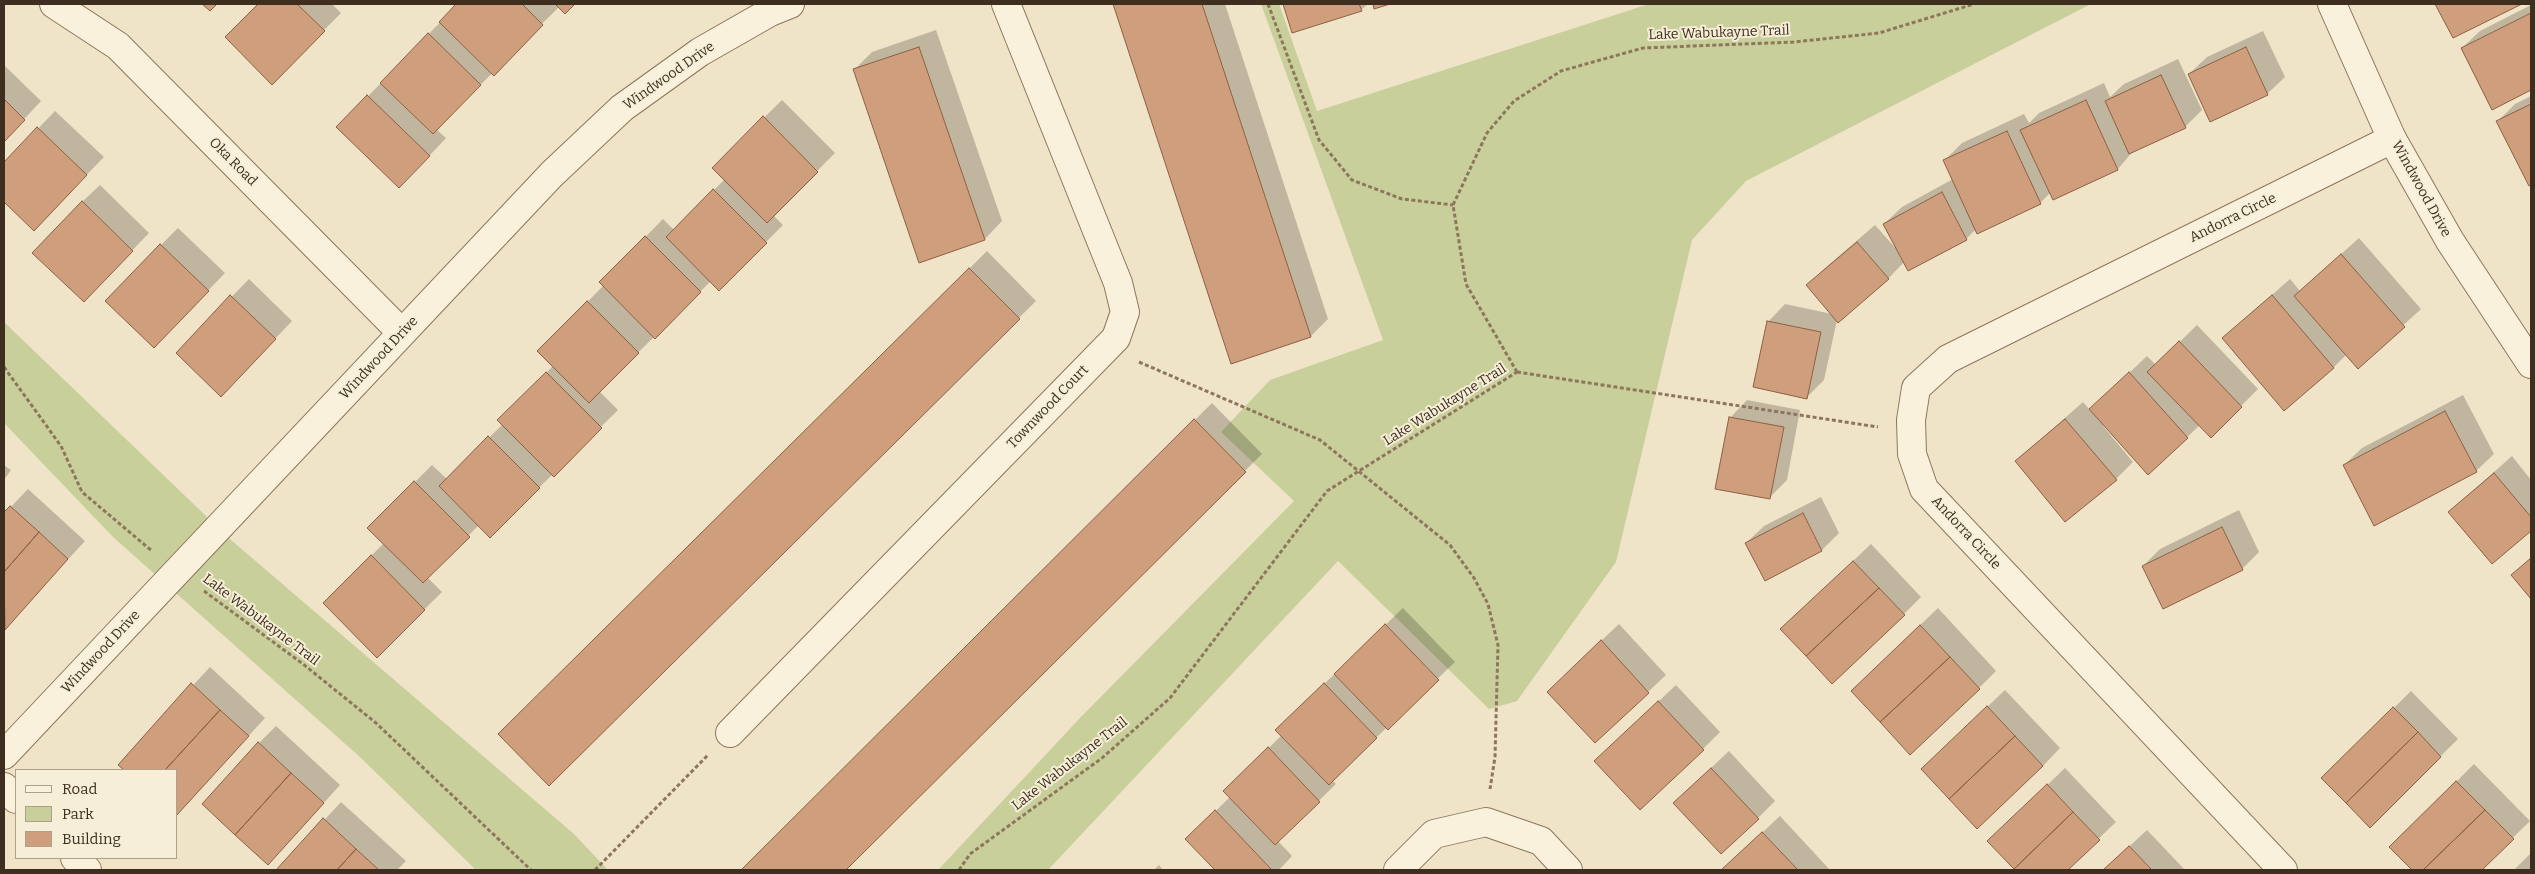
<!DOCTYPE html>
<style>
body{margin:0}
#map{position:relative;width:2535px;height:874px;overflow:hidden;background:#f0e4c8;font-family:Bitter,serif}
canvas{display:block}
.frame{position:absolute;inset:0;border:5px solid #3d2e20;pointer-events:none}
.legend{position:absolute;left:15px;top:769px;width:162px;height:90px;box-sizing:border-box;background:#f7eed8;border:1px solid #ada18e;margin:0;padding:6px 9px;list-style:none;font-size:15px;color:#3d2e20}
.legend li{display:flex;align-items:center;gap:10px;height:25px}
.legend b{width:25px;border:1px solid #ada18e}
</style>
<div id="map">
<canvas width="2535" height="874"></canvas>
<div class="frame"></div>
<ul class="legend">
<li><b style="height:6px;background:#faf1dc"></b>Road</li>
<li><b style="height:14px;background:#c9cf9b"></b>Park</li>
<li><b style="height:14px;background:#cf9f7d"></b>Building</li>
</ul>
</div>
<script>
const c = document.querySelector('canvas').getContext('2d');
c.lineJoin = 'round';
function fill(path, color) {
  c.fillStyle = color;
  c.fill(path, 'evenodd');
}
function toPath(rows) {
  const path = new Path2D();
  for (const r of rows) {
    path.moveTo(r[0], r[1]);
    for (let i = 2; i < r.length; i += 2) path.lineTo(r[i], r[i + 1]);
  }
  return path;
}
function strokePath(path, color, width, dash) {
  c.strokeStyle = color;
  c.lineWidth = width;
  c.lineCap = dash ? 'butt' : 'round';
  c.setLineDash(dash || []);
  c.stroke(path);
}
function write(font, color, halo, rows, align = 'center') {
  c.font = font + ' Bitter,serif';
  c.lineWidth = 4;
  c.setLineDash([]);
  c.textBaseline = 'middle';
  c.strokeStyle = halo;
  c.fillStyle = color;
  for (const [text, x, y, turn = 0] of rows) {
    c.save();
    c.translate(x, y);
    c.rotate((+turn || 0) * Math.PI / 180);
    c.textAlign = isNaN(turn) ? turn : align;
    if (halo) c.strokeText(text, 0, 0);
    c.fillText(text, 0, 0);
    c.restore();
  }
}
fill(toPath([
 [1261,4,1279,4,1317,111,1649,4,2091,4,1746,181,1692,240,1616,562,1517,701,1489,709,1338,561,1048,870,938,870,1079,719,1294,501,1221,432,1270,380,1383,340],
 [4,322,230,539,574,834,608,870,476,870,361,758,113,537,4,423]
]), '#c9cf9b');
fill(toPath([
 [260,4,332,4,341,13,272,83,227,37],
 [458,4,573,4,565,12,560,6,436,129,446,138,417,169,338,127],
 [1114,4,1225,4,1328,319,1311,336,1232,362],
 [1284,4,1368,4,1361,10,1293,31],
 [2437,4,2519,4,2453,37],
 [2531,5,2531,89,2492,108,2462,48,2480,31],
 [936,30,1002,221,985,239,919,261,854,70,872,52],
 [2263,31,2285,77,2267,94,2189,74,2207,57],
 [2178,59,2202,110,2185,127,2134,150,2118,169,2054,199,2051,192,2040,203,1976,229,1966,239,1908,269,1904,262,1888,279,1837,320,1824,380,1807,397,1768,322,1785,304,1832,314,1808,285,1825,268,1875,225,1899,252,1884,224,1902,207,1953,179,1945,160,1962,143,2024,114,2029,123,2039,113,2104,83,2110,97,2124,84],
 [4,65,41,101,4,141],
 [2531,96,2531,183,2529,184,2498,121,2515,104],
 [782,100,835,153,773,215,783,225,719,289,711,281,599,391,618,410,490,536,479,525,427,577,442,592,377,656,324,603,384,543,369,528,432,465,447,479,503,424,499,420,554,365,539,351,604,285,601,282,663,219,674,230,725,179,713,168],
 [55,111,104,157,34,229,4,200,4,164],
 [100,185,149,233,101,283,82,202],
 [178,228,225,273,171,329,161,245],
 [2359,238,2421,309,2358,367,2347,354,2333,368,2223,338,2290,279,2300,291],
 [987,251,1036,301,549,784,500,734],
 [249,279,292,321,238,378,177,353],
 [2197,325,2258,389,2211,436,2200,425,2149,473,2105,425,2103,426,2133,462,2116,479,2016,461,2083,402,2090,410,2147,356,2156,365],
 [2463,395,2494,454,2476,471,2344,465,2362,448],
 [1747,400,1800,410,1787,480,1770,497,1730,418],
 [1212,403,1262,454,844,870,743,870],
 [2512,456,2531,480,2531,529,2492,562,2449,512],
 [4,465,11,470,4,480],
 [28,489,85,541,5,628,4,514],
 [1821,497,1839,533,1822,550,1746,543,1764,526],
 [2239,510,2259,552,2242,569,2143,566,2160,549],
 [1871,544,1921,597,1904,614,1799,612],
 [2531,557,2531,597,2513,575],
 [1403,608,1455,662,1332,780,1336,784,1278,841,1292,856,1279,870,1217,870,1187,839,1230,797,1242,774,1282,735,1295,712],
 [1938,608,1996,671,1979,688,1870,673],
 [1619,624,1666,675,1595,742,1566,674],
 [210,667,265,718,192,798,176,770,126,770,119,765],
 [1676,685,1720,732,1703,749,1613,744],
 [2005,690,2060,748,2043,766,1940,752],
 [2411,691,2458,739,2370,826,2323,778],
 [276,726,340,785,285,846,259,743],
 [1729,751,1775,801,1758,818,1692,786],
 [2474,764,2530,821,2480,870,2414,870,2391,847],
 [2065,768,2116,822,2066,870,2016,870,1989,841],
 [341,802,406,861,397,870,278,870],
 [1780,816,1830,870,1723,870,1736,857],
 [2147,830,2185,870,2104,870],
 [2531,853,2531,870,2514,870],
 [1159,865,1163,870,1154,870]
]), '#0003');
const building = toPath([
 [202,4,217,4,210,11,202,4],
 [258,4,297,4,325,31,272,85,225,37,258,4],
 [456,4,522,4,543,25,494,76,439,22,456,4],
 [555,4,575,4,565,14,555,4],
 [1113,4,1202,4,1311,337,1231,364,1113,4],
 [1283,4,1359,4,1362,11,1292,33,1283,4],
 [1373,4,1390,4,1374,9,1373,4],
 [2435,4,2522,4,2453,38,2435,4],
 [2531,13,2531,90,2492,110,2461,48,2531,13],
 [428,33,481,85,433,134,380,83,428,33],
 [919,47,985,240,919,263,853,69,919,47],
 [2246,47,2268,95,2210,122,2188,74,2246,47],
 [2161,75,2186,128,2129,154,2105,101,2161,75],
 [367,95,430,156,399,188,336,127,367,95],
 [4,99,25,120,4,142,4,99],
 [2086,100,2118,170,2053,200,2020,130,2086,100],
 [2531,104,2531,185,2529,186,2496,121,2531,104],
 [763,116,818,172,767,223,712,168,763,116],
 [37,127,87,175,34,231,4,202,4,162,37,127],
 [2007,131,2041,204,1977,234,1943,160,2007,131],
 [713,189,767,243,719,291,666,237,713,189],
 [1942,192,1967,240,1908,271,1883,224,1942,192],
 [82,201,133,251,84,302,32,253,82,201],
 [645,236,701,292,655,339,599,282,645,236],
 [1857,242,1889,279,1838,323,1806,285,1857,242],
 [160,244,209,291,154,348,105,301,160,244],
 [2341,254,2405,327,2358,369,2294,296,2341,254],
 [969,268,1020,319,549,786,498,734,969,268],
 [230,295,276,339,221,397,176,353,230,295],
 [2272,295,2334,368,2284,411,2222,338,2272,295],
 [587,301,639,353,589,403,537,351,587,301],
 [1767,321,1821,332,1807,399,1753,387,1767,321],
 [2179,341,2242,407,2211,438,2147,372,2179,341],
 [546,372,602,428,554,477,497,420,546,372],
 [2129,372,2188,438,2148,475,2089,409,2129,372],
 [2445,411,2477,472,2374,526,2343,465,2445,411],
 [1729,417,1784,427,1770,499,1715,489,1729,417],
 [1194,419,1246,472,846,870,741,870,1194,419],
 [2065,419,2117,480,2065,522,2015,461,2065,419],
 [488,436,540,488,490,538,439,486,488,436],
 [2494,473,2531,517,2531,531,2492,564,2448,512,2494,473],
 [414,481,470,537,423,583,367,528,414,481],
 [10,506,39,532,4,572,4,512,10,506],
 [1803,513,1822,551,1765,581,1745,543,1803,513],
 [2222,527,2243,570,2163,609,2142,566,2222,527],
 [39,532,68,559,5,630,4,572,39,532],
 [371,555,425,610,377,658,323,603,371,555],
 [2531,558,2531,599,2511,575,2531,558],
 [1853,561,1879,588,1806,656,1780,629,1853,561],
 [1879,588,1905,615,1832,684,1806,656,1879,588],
 [1385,624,1439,680,1388,730,1334,674,1385,624],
 [1920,625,1950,657,1880,722,1851,691,1920,625],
 [1601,640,1649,693,1595,743,1547,692,1601,640],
 [1950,657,1980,689,1910,755,1880,722,1950,657],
 [191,683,220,710,165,770,124,770,118,765,191,683],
 [1324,683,1377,738,1329,785,1275,730,1324,683],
 [1658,701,1704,750,1640,810,1594,761,1658,701],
 [1987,706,2015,736,1949,799,1921,769,1987,706],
 [2393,707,2418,732,2346,803,2321,778,2393,707],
 [220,710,249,736,176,816,176,770,165,770,220,710],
 [2418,732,2441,757,2370,828,2346,803,2418,732],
 [2015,736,2043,766,1977,829,1949,799,2015,736],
 [258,742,291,773,235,835,202,804,258,742],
 [1268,747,1320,802,1275,845,1223,791,1268,747],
 [1711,768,1759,819,1721,854,1673,803,1711,768],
 [291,773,324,803,268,865,235,835,291,773],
 [2456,781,2485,810,2423,870,2412,870,2389,847,2456,781],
 [2047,784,2073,812,2014,869,1987,841,2047,784],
 [1215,810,1272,870,1215,870,1185,839,1215,810],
 [2485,810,2514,839,2482,870,2423,870,2485,810],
 [2073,812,2100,840,2068,870,2015,870,2014,869,2073,812],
 [323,818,356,849,337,870,276,870,323,818],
 [1762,832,1798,870,1721,870,1762,832],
 [2129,846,2152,870,2103,870,2129,846],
 [356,849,379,870,337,870,356,849]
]);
fill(building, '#cf9f7d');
strokePath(building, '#8d5f41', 1);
const minor = toPath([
 [730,733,1116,338,1125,312,1118,283,1006,4],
 [4,787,16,799],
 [75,858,87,870],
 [1398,870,1434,834,1486,822,1541,841,1568,870],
 [2283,870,1924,489,1912,454,1911,420,1916,388,1948,359,2392,139]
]);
const tertiary = toPath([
 [54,4,118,46,402,333],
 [2332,4,2392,139,2450,241,2531,364],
 [4,755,552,174,622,108,700,52,770,12,790,4]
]);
strokePath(minor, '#8d765c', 30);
strokePath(tertiary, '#8d765c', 30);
strokePath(toPath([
 [1268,4,1319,140,1352,180,1402,199,1453,205],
 [1139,362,1320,440,1450,545,1474,578,1488,604,1498,645,1495,757,1490,789],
 [4,367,61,446,82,492,152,551],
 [1517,372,1466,284,1453,205,1487,133,1514,101,1561,71,1643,48,1794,42,1879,33,1974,4],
 [1517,372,1878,427],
 [204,591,303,664,376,723,531,870],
 [595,870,708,755],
 [959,870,970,854,1102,758,1170,698,1327,491,1517,372]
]), '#8d765c', 3, [4, 2.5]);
strokePath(minor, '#faf1dc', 28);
strokePath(tertiary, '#faf1dc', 28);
write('14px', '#3d2e20', '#f7eed8', [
 ["Lake Wabukayne Trail",1719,33,-2],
 ["Windwood Drive",669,76,-35],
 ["Oka Road",233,162,45],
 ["Windwood Drive",2421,189,61],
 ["Andorra Circle",2233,218,-26],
 ["Windwood Drive",379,358,-47],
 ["Lake Wabukayne Trail",1445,405,-32],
 ["Townwood Court",1048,407,-46],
 ["Andorra Circle",1966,533,47],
 ["Lake Wabukayne Trail",261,620,37],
 ["Windwood Drive",101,652,-47],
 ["Lake Wabukayne Trail",1070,764,-38]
]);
</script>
